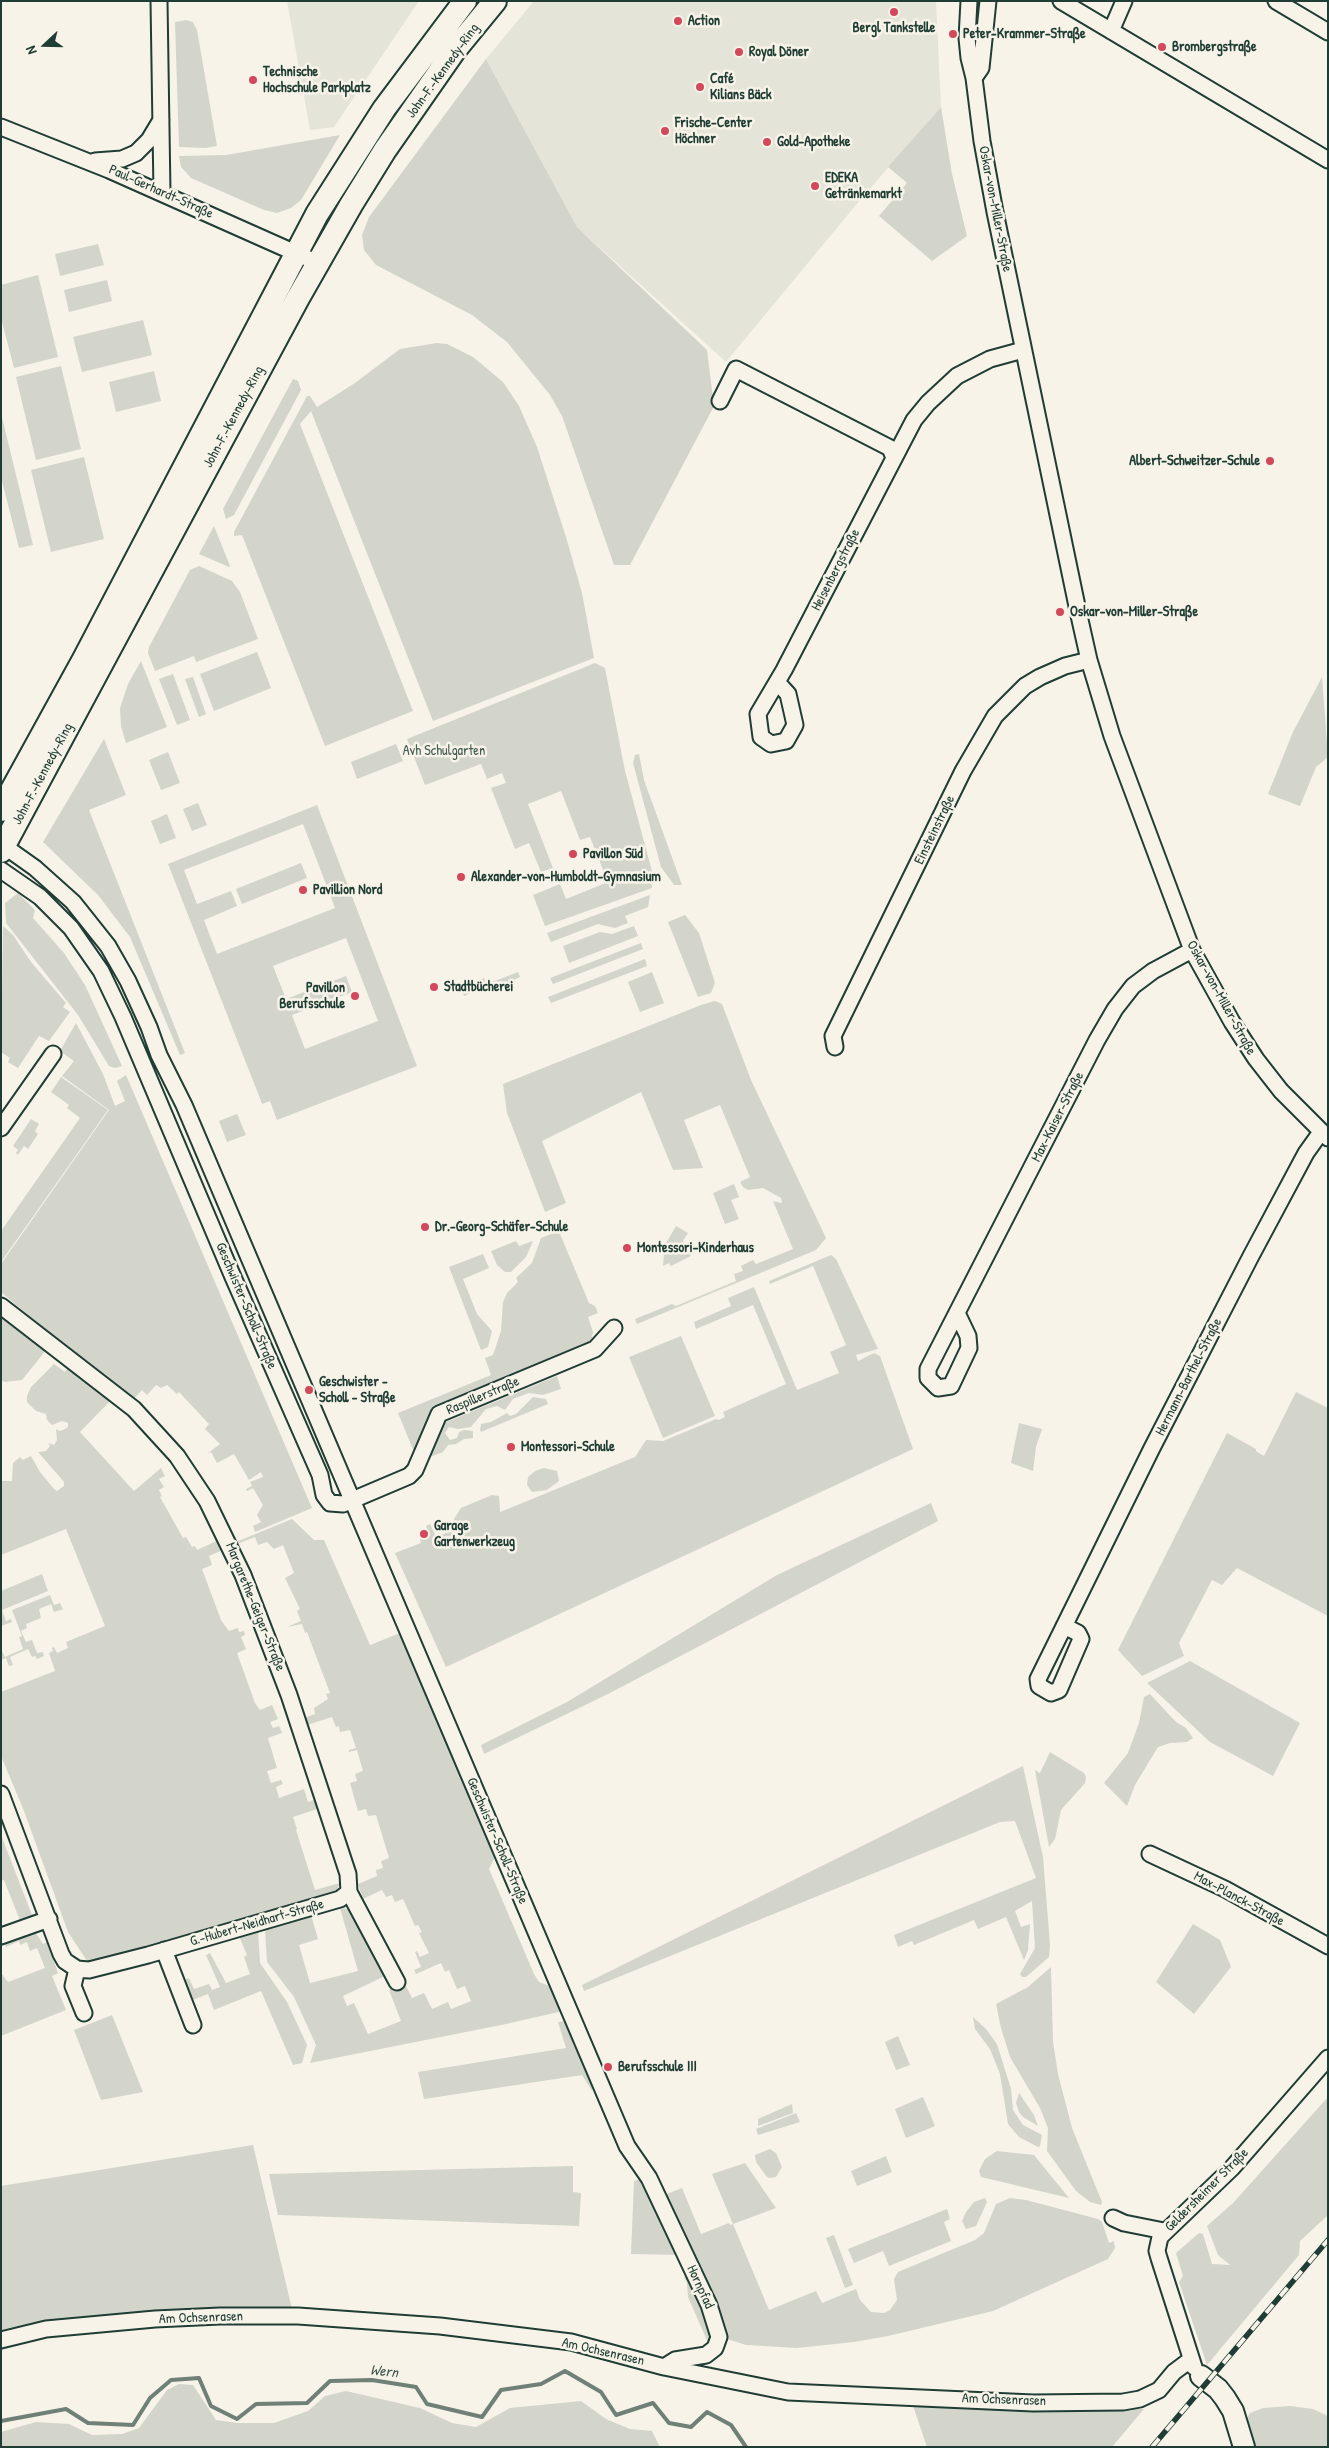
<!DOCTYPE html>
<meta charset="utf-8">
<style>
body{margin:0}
#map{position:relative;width:1329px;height:2448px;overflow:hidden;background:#f7f3e8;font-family:"Patrick Hand",sans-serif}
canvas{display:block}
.frame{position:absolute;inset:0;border:2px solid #1f3d34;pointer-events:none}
.north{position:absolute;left:20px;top:20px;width:50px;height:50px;-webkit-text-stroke:4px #f7f3e8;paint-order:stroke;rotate:249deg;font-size:14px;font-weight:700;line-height:20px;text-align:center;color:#1f3d34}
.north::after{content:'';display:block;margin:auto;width:18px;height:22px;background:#1f3d34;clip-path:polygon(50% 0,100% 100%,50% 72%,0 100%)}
</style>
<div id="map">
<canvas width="1329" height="2448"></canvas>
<div class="frame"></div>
<div class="north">N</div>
</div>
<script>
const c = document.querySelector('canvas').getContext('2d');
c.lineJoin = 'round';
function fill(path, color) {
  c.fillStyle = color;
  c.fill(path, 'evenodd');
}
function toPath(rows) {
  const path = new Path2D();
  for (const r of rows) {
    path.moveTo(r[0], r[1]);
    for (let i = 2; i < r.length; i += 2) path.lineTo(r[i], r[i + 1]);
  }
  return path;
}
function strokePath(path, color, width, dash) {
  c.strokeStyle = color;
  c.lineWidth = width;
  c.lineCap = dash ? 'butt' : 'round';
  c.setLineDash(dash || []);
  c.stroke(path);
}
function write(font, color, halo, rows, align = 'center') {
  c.font = font + ' "Patrick Hand",sans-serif';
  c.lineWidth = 5;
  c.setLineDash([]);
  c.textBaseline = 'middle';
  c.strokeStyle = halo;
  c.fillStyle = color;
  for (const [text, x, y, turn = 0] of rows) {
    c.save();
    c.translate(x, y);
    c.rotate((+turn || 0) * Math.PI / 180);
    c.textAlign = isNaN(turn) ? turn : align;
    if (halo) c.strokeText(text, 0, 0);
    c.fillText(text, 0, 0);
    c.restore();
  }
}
fill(toPath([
 [287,1,419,1,334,127,310,130],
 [534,1,936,1,941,107,860,200,726,362,577,227,486,59]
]), '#e5e4d9');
fill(toPath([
 [186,20,193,22,197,30,217,146,206,148,179,147,175,22],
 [486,59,577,227,707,350,714,406,630,565,614,565,562,416,550,395,507,342,472,315,376,265,364,250,362,235,369,217],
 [941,107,952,174,967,236,932,261,879,216,907,183,888,167],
 [340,135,301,200,291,208,277,213,264,210,191,178,181,167,179,156,226,155],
 [98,244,104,265,60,276,55,254],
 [38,275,58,357,14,368,1,318,1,285],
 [107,280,112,301,69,312,64,290],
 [143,320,152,355,82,372,73,337],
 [437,343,447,344,473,357,503,382,519,406,537,447,566,537,582,593,594,658,433,721,311,411,300,424,413,711,325,746,242,535,234,536,234,532,307,396,310,396,317,407,355,383,400,349],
 [61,366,81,449,36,460,16,377],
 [154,371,161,401,116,412,109,382],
 [293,379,298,381,301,390,234,515,226,519,223,509],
 [1,413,33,545,19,548,1,477],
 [84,457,104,539,51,552,31,470],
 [214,526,230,566,229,567,199,554],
 [199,566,232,581,240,592,258,639,196,662,194,656,155,671,148,653,149,647,190,570],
 [257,652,271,688,214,711,200,674],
 [141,661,167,727,126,743,121,726,120,708,128,684],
 [595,663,605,668,625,771,652,871,652,888,545,926,533,895,560,884,566,899,608,882,590,837,580,840,561,791,528,804,553,868,541,872,529,843,515,849,491,788,506,783,502,773,487,779,481,764,425,785,407,739],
 [173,674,190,720,177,725,159,679],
 [193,677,206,714,199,717,185,679],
 [1322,677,1328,757,1316,767,1300,806,1268,794,1293,732],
 [104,739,126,795,89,810,185,1053,180,1055,130,937,98,895,43,842],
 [396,744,403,761,357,779,351,762],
 [168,752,180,783,161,790,149,760],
 [639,754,644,780,682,885,674,885,661,867,633,763,635,755],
 [198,803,207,825,192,831,183,809],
 [317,805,417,1066,277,1120,270,1101,262,1104,261,1101,168,864],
 [303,824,335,908,217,954,204,920,237,906,231,891,197,904,184,870],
 [346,938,378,1021,305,1049,292,1015,352,992,346,976,286,999,273,966],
 [167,814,176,838,160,844,151,821],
 [301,863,307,878,242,904,236,889],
 [18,893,35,910,33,918,64,953,85,985,122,1066,115,1068,109,1066,78,1015,6,923,5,903],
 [650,895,648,907,625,916,628,923,615,928,598,924,551,942,547,933],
 [685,915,699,933,715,983,711,993,698,997,668,922],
 [3,926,13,935,31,962,66,1003,63,1007,70,1012,49,1041,39,1036,18,1068,8,1062,10,1058,1,1052],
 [634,926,638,936,569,963,563,946,600,932,612,934],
 [641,943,643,949,553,984,550,978],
 [645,959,647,966,551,1003,548,997],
 [518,972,520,977,488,992,485,987,464,996,461,988,484,978,487,984],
 [652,972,664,1003,640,1012,628,982],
 [715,1001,722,1004,751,1080,826,1238,816,1250,637,1324,635,1319,672,1304,676,1306,736,1281,734,1274,743,1271,741,1266,753,1260,756,1264,793,1249,773,1201,782,1203,781,1198,763,1188,748,1190,743,1187,740,1182,750,1177,720,1105,684,1120,703,1168,673,1170,641,1092,542,1141,566,1203,545,1212,507,1113,503,1084,701,1005],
 [76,1023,103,1074,115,1106,125,1101,117,1081,126,1075,312,1508,255,1532,253,1526,261,1522,257,1515,263,1505,253,1488,247,1491,246,1489,252,1486,250,1482,263,1477,261,1472,249,1480,234,1454,217,1463,211,1452,207,1454,220,1444,205,1429,209,1424,179,1392,177,1394,167,1385,161,1388,156,1385,147,1395,142,1390,133,1400,39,1325,1,1292,1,1264,109,1110,62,1076,74,1061,60,1051],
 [61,1077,108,1110,1,1262,1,1231,80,1118,67,1108,69,1105,51,1092],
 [237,1114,246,1135,227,1142,219,1121],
 [31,1119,39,1124,35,1131,38,1134,28,1149,24,1146,18,1155,16,1153,18,1150,13,1146],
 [734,1184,739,1197,731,1200,739,1219,725,1224,713,1193],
 [676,1226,688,1233,683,1241,691,1256,671,1266,669,1263,663,1266,664,1254,657,1253,658,1243,666,1243],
 [552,1227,560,1234,589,1303,595,1306,598,1313,588,1317,593,1332,591,1342,433,1407,414,1452,398,1413,491,1375,485,1358,493,1355,501,1331,503,1302,507,1293,518,1282,516,1278,532,1263,541,1238,554,1233],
 [516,1241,519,1246,533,1241,526,1257,511,1272,505,1272,497,1265,491,1251],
 [483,1254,489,1268,463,1279,477,1314,492,1331,488,1347,481,1350,449,1267],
 [831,1255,836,1259,878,1349,856,1355,858,1361,874,1353,880,1356,913,1449,446,1667,395,1553,421,1543,420,1539,430,1535,426,1526,430,1524,436,1537,454,1530,454,1519,461,1508,492,1495,499,1496,500,1512,635,1457,646,1440,663,1441,716,1419,719,1420,725,1417,723,1412,786,1384,753,1305,696,1329,694,1322,731,1306,728,1298,754,1287,797,1390,839,1373,830,1352,846,1345,813,1266,770,1284,769,1281],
 [1,1313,46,1350,22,1380,5,1382,1,1380],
 [681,1336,715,1416,663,1438,629,1357],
 [54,1364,65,1372,68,1368,110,1401,80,1432,134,1491,161,1468,165,1476,159,1479,164,1487,159,1490,162,1496,160,1497,183,1538,186,1537,192,1547,195,1546,197,1550,221,1539,225,1549,209,1556,212,1565,202,1569,221,1620,229,1631,238,1628,239,1632,244,1631,245,1635,241,1637,246,1649,237,1653,255,1703,260,1710,272,1705,278,1719,270,1722,273,1728,279,1726,282,1733,268,1738,277,1768,267,1771,271,1783,281,1780,283,1784,276,1787,279,1798,304,1789,308,1802,317,1799,320,1808,293,1817,297,1829,296,1830,315,1890,340,1883,337,1890,328,1897,89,1964,68,1932,24,1811,1,1756,1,1692,55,1671,49,1653,53,1651,52,1648,54,1647,57,1653,68,1648,66,1642,105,1626,66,1529,1,1555,1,1478,2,1481,12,1481,13,1463,20,1457,23,1460,31,1456,40,1472,54,1489,57,1491,64,1486,64,1482,38,1452,46,1451,50,1446,48,1443,54,1445,57,1440,56,1429,60,1431,65,1429,68,1427,68,1423,62,1421,52,1425,47,1420,46,1414,36,1411,27,1402,27,1396,31,1387],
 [557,1376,561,1389,543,1395,529,1393,513,1399,505,1410,497,1406,486,1409,471,1427,458,1429,449,1427,445,1433,450,1440,457,1438,459,1432,464,1430,473,1431,473,1438,464,1439,456,1444,448,1445,443,1452,430,1457,444,1423],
 [1296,1392,1328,1408,1328,1616,1237,1568,1222,1585,1212,1580,1179,1643,1184,1656,1142,1676,1118,1650,1227,1433,1256,1449,1256,1451,1264,1456],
 [533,1397,546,1399,548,1404,481,1432,480,1430,481,1424,491,1422,507,1413,510,1416,516,1414],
 [1019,1423,1042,1429,1036,1447,1033,1471,1011,1463],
 [544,1468,557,1471,559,1481,547,1490,532,1492,527,1485,528,1477,535,1471],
 [931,1503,938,1521,608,1694,484,1754,481,1745,567,1702,777,1575],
 [292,1519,314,1540,324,1540,370,1645,400,1633,496,1855,489,1869,534,1974,539,1982,552,1987,563,2011,506,2024,310,2063,316,2045,294,1997,267,1962,265,1929,311,1915,318,1939,299,1945,310,1983,358,1971,340,1908,352,1909,385,1976,343,1996,347,2006,354,2003,368,2034,401,2021,389,1990,403,1980,412,1998,424,1993,432,2009,448,2002,451,2009,471,2001,465,1986,457,1989,449,1970,445,1972,441,1963,416,1974,414,1970,421,1967,415,1952,417,1951,420,1957,429,1953,419,1933,422,1932,418,1925,415,1926,403,1899,395,1902,392,1895,386,1897,382,1890,363,1899,358,1884,377,1876,376,1870,383,1868,381,1861,389,1858,376,1815,368,1816,366,1809,358,1811,350,1783,357,1781,355,1774,363,1771,357,1750,349,1752,349,1750,356,1748,350,1730,340,1732,339,1726,336,1727,332,1717,307,1725,304,1718,315,1714,314,1708,328,1699,326,1694,330,1693,307,1632,305,1633,302,1624,287,1627,301,1621,297,1611,300,1609,285,1578,294,1573,283,1545,274,1549,267,1542,258,1545,255,1537,237,1544,236,1542],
 [42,1574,48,1591,2,1610,6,1621,11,1619,12,1622,1,1626,1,1591],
 [50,1595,54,1605,60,1603,63,1609,54,1612,51,1604,39,1609,41,1618,26,1624,27,1628,21,1631,26,1642,32,1640,37,1653,43,1652,44,1656,37,1659,35,1656,32,1657,28,1649,10,1657,13,1665,9,1666,6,1658,1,1660,1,1649,5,1657,23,1649,19,1637,22,1636,12,1610],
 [1190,1661,1300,1723,1273,1776,1210,1742,1147,1683],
 [1150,1694,1176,1722,1186,1728,1193,1738,1187,1742,1170,1743,1158,1747,1135,1785,1127,1806,1104,1783,1128,1753,1139,1723,1144,1697],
 [1050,1752,1084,1773,1086,1777,1085,1783,1061,1810,1055,1839,1049,1847,1035,1770,1040,1773],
 [1023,1766,1043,1857,1050,1945,1049,1957,1026,1977,1022,1977,1020,1974,1035,1948,1032,1901,1015,1911,1021,1927,1030,1924,1028,1950,1024,1960,1006,1917,978,1929,974,1920,914,1945,912,1941,898,1947,894,1935,1036,1878,1015,1821,1000,1822,584,1991,582,1985],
 [1,1835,32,1915,32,1917,21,1923,4,1880,1,1881],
 [1193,1924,1220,1940,1231,1967,1194,2014,1156,1982],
 [258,1930,260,1963,287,2002,307,2045,302,2063,293,2065,261,1991,214,2010,208,1994,193,2000,184,1980,189,1978,194,1989,209,1984,212,1990,220,1987,206,1955,210,1953,226,1983,250,1974,244,1957,247,1955,239,1936],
 [31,1933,36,1933,43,1944,47,1942,58,1973,52,1976,66,2010,1,2036,1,1973,8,1982,45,1968,37,1948,30,1951,27,1942,20,1945,19,1941,6,1947,4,1942],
 [1051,1967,1053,2042,1058,2074,1072,2128,1102,2202,1101,2205,1090,2202,1076,2191,1047,2151,1048,2128,1040,2108,1010,2057,1001,2028,996,2004,1028,1987],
 [112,2015,143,2092,101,2100,74,2030],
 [973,2017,986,2029,997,2044,1011,2089,1013,2110,1023,2125,1042,2135,1040,2146,1038,2147,1019,2137,1008,2124,1000,2074,990,2049,975,2029],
 [566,2021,593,2082,592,2091,582,2075,424,2099,418,2072,566,2048,558,2022],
 [898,2036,910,2065,896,2070,885,2042],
 [1019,2093,1034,2115,1038,2126,1023,2117,1019,2112,1016,2103],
 [923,2097,935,2126,906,2138,895,2109],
 [1328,2097,1328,2215,1300,2241,1299,2255,1207,2365,1179,2282,1183,2276,1176,2253,1199,2233,1203,2234,1212,2264,1230,2265,1218,2255,1207,2226,1233,2203],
 [792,2104,793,2113,758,2126,758,2119],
 [796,2113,800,2122,758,2135,756,2129],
 [253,2145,292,2309,220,2308,123,2314,36,2323,1,2334,1,2186],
 [770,2149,776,2153,782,2167,776,2177,770,2178,767,2177,756,2162,755,2155],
 [997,2151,1034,2155,1069,2198,981,2177,979,2171,985,2159],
 [886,2156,892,2172,857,2186,851,2171],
 [745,2163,776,2208,733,2224,769,2310,816,2291,822,2303,856,2289,860,2300,871,2312,884,2313,890,2310,897,2300,894,2279,898,2272,975,2240,984,2233,996,2204,1010,2198,1026,2200,1098,2219,1102,2222,1109,2243,1114,2241,1115,2248,1108,2259,993,2311,888,2336,854,2342,797,2348,746,2345,727,2339,712,2298,664,2195,682,2188,701,2234,729,2223,730,2225,733,2224,712,2174],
 [573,2166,573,2192,581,2193,579,2226,278,2215,269,2174],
 [640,2179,680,2255,631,2254,634,2181],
 [985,2198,987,2202,976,2226,966,2229,962,2221,966,2212,974,2202],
 [947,2209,950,2219,944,2222,951,2241,889,2266,883,2251,854,2263,848,2249],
 [834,2235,853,2285,845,2288,826,2238],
 [689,2275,713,2330,710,2347,688,2297,687,2283,684,2277],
 [179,2384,193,2385,216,2420,238,2423,274,2423,308,2411,325,2396,346,2391,420,2408,452,2423,476,2427,510,2408,581,2401,606,2419,630,2429,652,2431,660,2447,1,2447,1,2432,36,2422,69,2424,92,2435,122,2434,139,2428,167,2390],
 [912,2403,986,2407,1144,2409,1112,2447,927,2447],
 [1290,2406,1313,2409,1328,2416,1328,2447,1254,2447,1246,2420,1250,2413,1263,2408]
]), '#d3d5ca');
strokePath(toPath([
 [1,2421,66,2409,88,2423,133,2425,150,2398,171,2380,199,2378,211,2406,237,2419,256,2404,307,2403,330,2381,372,2380,416,2387,427,2404,482,2417,501,2390,541,2384,565,2371,601,2392,616,2415,653,2403,669,2423,691,2427,707,2412,731,2425,746,2447]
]), '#6f8077', 4);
const minor = toPath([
 [159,1,162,193],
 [969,1,967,38,969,58,974,78,982,141,995,212,1078,611,1089,660,1112,736,1192,950,1232,1022,1256,1059,1281,1091,1328,1138],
 [1061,1,1328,160],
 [1276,1,1328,32],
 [1111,31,1124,1],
 [974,78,981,68,988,1],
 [1,127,109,170,318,263],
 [95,161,122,159,136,153,149,140,161,120],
 [720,401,736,369,890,448,894,458],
 [777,682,788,694,795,725,786,741,771,744,761,737,758,714,784,670,914,420,928,403,957,376,990,359,1023,350],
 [1,846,4,846,35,868,73,902,108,946,128,981,149,1027,159,1055,184,1105,627,2146,649,2178,709,2305,719,2337,715,2348,706,2355,675,2360,664,2367],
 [1,870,40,897,71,928,101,971,123,1017,233,1277,320,1475,324,1495,330,1503,343,1504,409,1476,415,1470,439,1414,595,1349,614,1328],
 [835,1047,833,1036,963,771,995,716,1025,686,1040,677,1065,666,1089,660],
 [1,1128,53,1054],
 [1,1306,134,1409,177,1456,207,1501,243,1575,289,1695,348,1874,349,1892,397,1982],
 [957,1313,968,1336,969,1348,951,1386,938,1388,928,1378,928,1369,1097,1040,1115,1009,1133,986,1153,971,1192,950],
 [1064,1626,1078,1633,1081,1639,1059,1690,1051,1693,1039,1686,1038,1679,1079,1596,1152,1448,1251,1256,1306,1153,1321,1132],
 [1,1794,61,1954,65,1961,77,1969,89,1970,148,1955,340,1899,349,1892],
 [1150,1854,1225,1889,1328,1946],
 [1,1936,49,1919],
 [164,1950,193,2025],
 [77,1969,73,1986,84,2013],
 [1113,2218,1124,2223,1164,2231],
 [1,2340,46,2329,155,2319,220,2316,298,2316,440,2326,571,2342,664,2367,788,2392,1033,2403,1123,2402,1140,2399,1159,2390,1174,2372,1190,2360],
 [1194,2367,1159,2258,1157,2251,1160,2237,1232,2168,1328,2058]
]);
const tertiary = toPath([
 [1201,2376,1218,2389,1225,2398,1233,2411,1244,2447]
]);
const secondary = toPath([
 [1,810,84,659,317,214,384,109,465,1],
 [1,851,298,298,351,205,385,150,454,51,495,1]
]);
strokePath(minor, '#1f3d34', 19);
strokePath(tertiary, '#1f3d34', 24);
strokePath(secondary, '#1f3d34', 26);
strokePath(minor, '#f7f3e8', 15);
strokePath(tertiary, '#f7f3e8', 20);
strokePath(secondary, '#f7f3e8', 22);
const rail = toPath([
 [1152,2447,1328,2240]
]);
strokePath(rail, '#1f3d34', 5.5);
strokePath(rail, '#f7f3e8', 4, [11]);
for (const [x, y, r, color] of [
 [894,12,5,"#d1495b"],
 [678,21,5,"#d1495b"],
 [953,34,5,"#d1495b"],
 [1162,47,5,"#d1495b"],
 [739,52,5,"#d1495b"],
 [253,80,5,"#d1495b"],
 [700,87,5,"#d1495b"],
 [665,131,5,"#d1495b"],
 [767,142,5,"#d1495b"],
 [815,186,5,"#d1495b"],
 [1270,461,5,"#d1495b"],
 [1060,612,5,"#d1495b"],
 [573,854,5,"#d1495b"],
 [461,877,5,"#d1495b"],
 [303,890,5,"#d1495b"],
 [434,987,5,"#d1495b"],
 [355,996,5,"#d1495b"],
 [425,1227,5,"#d1495b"],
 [627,1248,5,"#d1495b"],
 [309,1390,5,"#d1495b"],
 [511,1447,5,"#d1495b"],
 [424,1534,5,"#d1495b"],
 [608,2067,5,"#d1495b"]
]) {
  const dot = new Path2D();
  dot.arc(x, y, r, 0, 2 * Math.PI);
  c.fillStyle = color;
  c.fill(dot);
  strokePath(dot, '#f7f3e8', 2);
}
write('bold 14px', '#1f3d34', '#f7f3e8', [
 ["Action",688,21],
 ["Bergl Tankstelle",894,28,"center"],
 ["Peter-Krammer-Straße",963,34],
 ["Brombergstraße",1172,47],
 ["Royal Döner",749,52],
 ["Technische",263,72],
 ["Hochschule Parkplatz",263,88],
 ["Café",710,79],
 ["Kilians Bäck",710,95],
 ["Frische-Center",675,123],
 ["Höchner",675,139],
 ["Gold-Apotheke",777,142],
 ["EDEKA",825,178],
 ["Getränkemarkt",825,194],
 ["Albert-Schweitzer-Schule",1260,461,"right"],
 ["Oskar-von-Miller-Straße",1070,612],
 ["Pavillon Süd",583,854],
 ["Alexander-von-Humboldt-Gymnasium",471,877],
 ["Pavillion Nord",313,890],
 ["Stadtbücherei",444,987],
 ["Pavillon",345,988,"right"],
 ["Berufsschule",345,1004,"right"],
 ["Dr.-Georg-Schäfer-Schule",435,1227],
 ["Montessori-Kinderhaus",637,1248],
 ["Geschwister -",319,1382],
 ["Scholl - Straße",319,1398],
 ["Montessori-Schule",521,1447],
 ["Garage",434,1526],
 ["Gartenwerkzeug",434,1542],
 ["Berufsschule III",618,2067]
], 'left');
write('14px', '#1f3d34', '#f7f3e8', [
 ["John-F.-Kennedy-Ring",443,71,-54],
 ["Paul-Gerhardt-Straße",161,192,24],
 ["Oskar-von-Miller-Straße",995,209,79],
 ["John-F.-Kennedy-Ring",234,417,-62],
 ["Heisenbergstraße",836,570,-63],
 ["John-F.-Kennedy-Ring",43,774,-62],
 ["Einsteinstraße",935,830,-64],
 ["Oskar-von-Miller-Straße",1221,998,61],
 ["Max-Kaiser-Straße",1058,1117,-63],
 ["Geschwister-Scholl-Straße",246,1306,67],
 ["Hermann-Barthel-Straße",1189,1377,-63],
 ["Raspillerstraße",483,1396,-23],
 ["Margarethe-Geiger-Straße",255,1607,68],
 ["Geschwister-Scholl-Straße",497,1841,67],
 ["Max-Planck-Straße",1239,1899,28],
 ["G.-Hubert-Neidhart-Straße",257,1923,-16],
 ["Geldersheimer Straße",1207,2190,-45],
 ["Hornpfad",700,2287,65],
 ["Am Ochsenrasen",201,2318,-2],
 ["Am Ochsenrasen",603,2352,13],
 ["Am Ochsenrasen",1004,2400,2]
]);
write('14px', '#435b52', '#f7f3e8', [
 ["Avh Schulgarten",444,751]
]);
write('italic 15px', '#405950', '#f7f3e8', [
 ["Wern",384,2372,6]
]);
</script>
